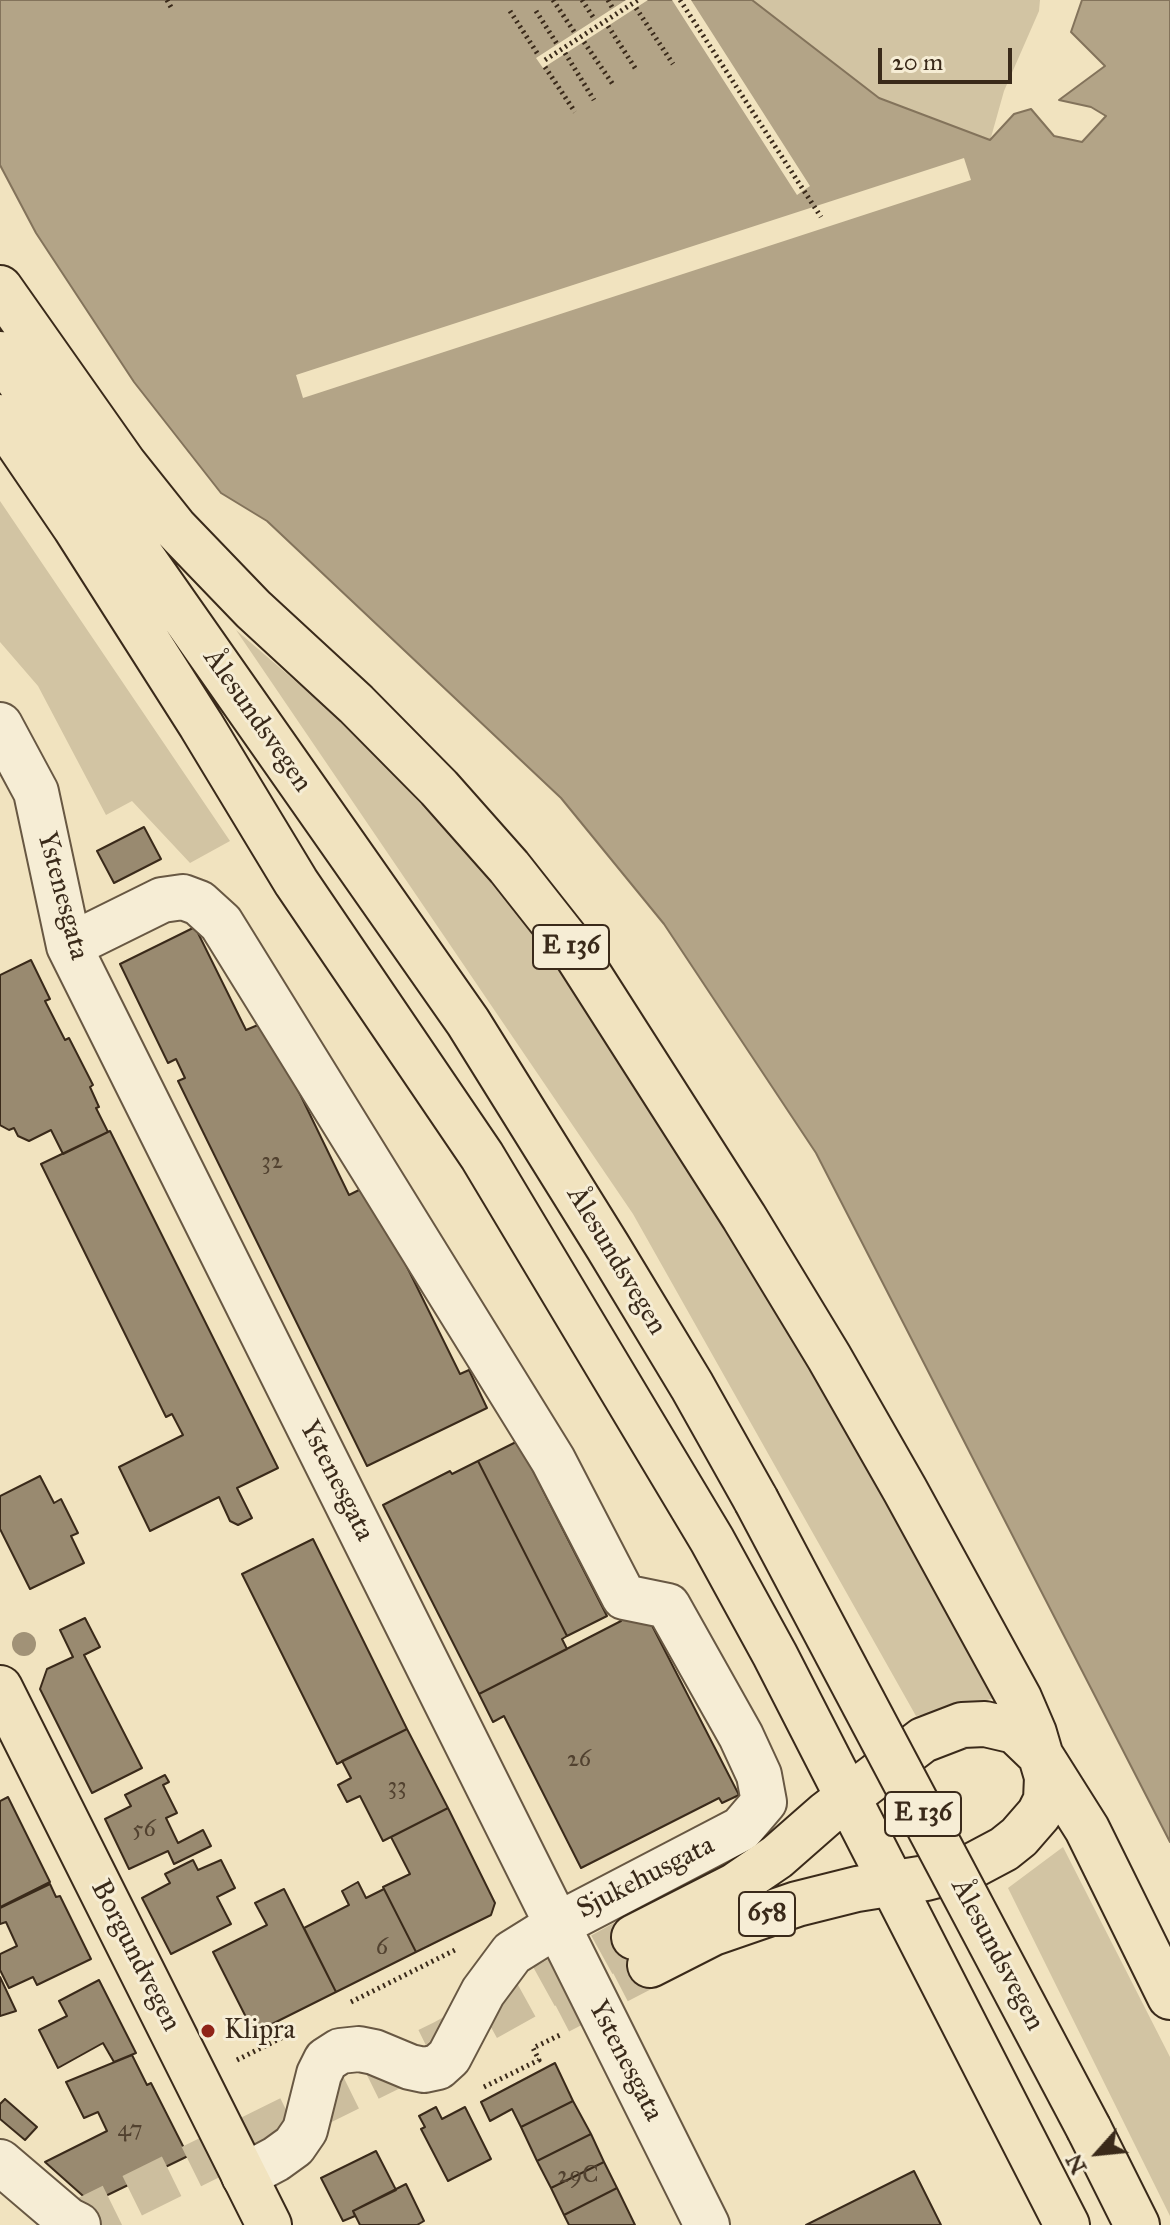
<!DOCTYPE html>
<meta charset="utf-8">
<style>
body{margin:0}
#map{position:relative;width:1170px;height:2225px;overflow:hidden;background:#f1e3bf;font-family:"IM FELL Great Primer",serif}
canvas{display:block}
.north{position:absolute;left:1058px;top:2113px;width:80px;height:80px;-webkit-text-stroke:6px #f6edd5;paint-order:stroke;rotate:243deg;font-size:22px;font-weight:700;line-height:32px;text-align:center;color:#3a2a1a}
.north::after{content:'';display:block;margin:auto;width:28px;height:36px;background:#3a2a1a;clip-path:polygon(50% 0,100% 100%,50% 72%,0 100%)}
.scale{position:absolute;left:878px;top:48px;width:134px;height:36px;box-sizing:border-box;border:4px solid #3a2a1a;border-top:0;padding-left:10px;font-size:24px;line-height:28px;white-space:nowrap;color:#3a2a1a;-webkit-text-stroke:6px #f6edd5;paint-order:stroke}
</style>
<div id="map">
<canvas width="1170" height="2225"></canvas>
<div class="north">N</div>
<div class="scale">20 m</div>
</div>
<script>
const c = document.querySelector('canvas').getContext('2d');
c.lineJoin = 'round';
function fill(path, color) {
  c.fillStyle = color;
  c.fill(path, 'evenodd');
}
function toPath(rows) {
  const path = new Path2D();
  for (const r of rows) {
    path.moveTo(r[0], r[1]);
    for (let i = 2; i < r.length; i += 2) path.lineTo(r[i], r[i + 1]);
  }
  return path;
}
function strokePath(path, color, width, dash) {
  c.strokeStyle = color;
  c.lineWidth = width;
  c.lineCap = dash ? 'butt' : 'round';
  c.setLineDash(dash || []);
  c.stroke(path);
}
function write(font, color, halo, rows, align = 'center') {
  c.font = font + ' "IM FELL Great Primer",serif';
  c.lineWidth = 6;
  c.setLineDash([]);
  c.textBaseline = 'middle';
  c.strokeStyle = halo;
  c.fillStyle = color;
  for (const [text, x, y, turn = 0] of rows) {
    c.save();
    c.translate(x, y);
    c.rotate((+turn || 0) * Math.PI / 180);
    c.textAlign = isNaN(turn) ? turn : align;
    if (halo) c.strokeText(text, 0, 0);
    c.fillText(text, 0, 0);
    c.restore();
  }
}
fill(toPath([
 [752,0,1040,0,1039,11,1004,91,990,141,879,98],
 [0,501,230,841,190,863,132,801,106,815,38,686,0,642],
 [236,630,350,728,494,883,601,1017,892,1508,996,1698,916,1716,633,1214],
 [1063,1847,1170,2057,1170,2216,1008,1888]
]), '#d2c4a3');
const water = toPath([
 [0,0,752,0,879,98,990,140,1014,114,1031,109,1054,136,1082,142,1106,116,1091,107,1059,100,1105,66,1071,32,1082,0,1170,0,1170,1842,816,1153,664,924,561,798,267,521,221,493,134,382,36,233,0,165,0,0]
]);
fill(water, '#b3a487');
strokePath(water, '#83735b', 2);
fill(toPath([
 [626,0,648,0,543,68,536,58],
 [672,0,691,0,810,186,797,195],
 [964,158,971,180,303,398,296,375]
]), '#f1e3bf');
const building = toPath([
 [144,827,161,859,114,883,97,851,144,827],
 [195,927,246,1030,265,1022,349,1195,367,1186,460,1374,469,1370,487,1408,367,1466,178,1081,185,1078,176,1059,168,1063,120,964,195,927],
 [31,960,50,999,45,1001,65,1040,69,1038,93,1085,90,1087,99,1107,96,1108,108,1132,63,1154,51,1130,29,1141,18,1136,14,1128,9,1130,0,1125,0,975,31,960],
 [110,1131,278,1468,237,1488,252,1518,238,1525,230,1521,219,1497,150,1531,119,1467,183,1435,172,1414,166,1417,41,1164,110,1131],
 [518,1441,607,1616,567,1636,478,1461,518,1441],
 [478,1461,567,1636,562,1639,567,1649,479,1694,383,1505,450,1471,452,1474,478,1461],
 [40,1476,54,1503,61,1499,78,1533,71,1536,84,1563,30,1589,0,1529,0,1496,40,1476],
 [313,1539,407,1729,337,1764,242,1574,313,1539],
 [642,1606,739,1795,722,1803,719,1798,581,1868,504,1716,493,1722,479,1694,621,1621,619,1617,642,1606],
 [85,1618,100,1647,84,1655,142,1768,92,1793,40,1689,47,1669,73,1657,60,1630,85,1618],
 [407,1729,448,1808,383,1841,360,1796,347,1802,338,1785,351,1778,342,1761,407,1729],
 [165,1775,169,1782,163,1785,177,1813,166,1818,178,1843,203,1830,211,1846,174,1864,168,1851,129,1869,105,1819,131,1806,125,1795,165,1775],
 [8,1797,50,1882,0,1907,0,1801,8,1797],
 [448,1808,495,1903,491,1915,416,1952,383,1887,410,1874,391,1837,448,1808],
 [193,1860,198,1870,221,1860,235,1888,217,1897,231,1924,171,1954,142,1898,170,1883,165,1874,193,1860],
 [358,1882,366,1898,384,1889,416,1952,336,1992,304,1928,349,1905,342,1891,358,1882],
 [50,1884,56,1897,60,1896,91,1959,37,1985,33,1977,9,1988,0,1970,0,1954,17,1946,6,1922,0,1924,0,1908,50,1884],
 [284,1889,336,1992,254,2033,213,1952,267,1925,255,1903,284,1889],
 [0,1977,16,2011,0,2016,0,1977],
 [99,1980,136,2053,114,2062,103,2043,58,2068,39,2030,67,2016,59,2001,99,1980],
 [132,2055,147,2085,151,2083,188,2156,91,2203,45,2162,107,2131,98,2112,84,2118,66,2082,132,2055],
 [555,2063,573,2101,521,2127,512,2109,490,2121,481,2102,555,2063],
 [5,2099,37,2127,25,2140,0,2119,0,2104,5,2099],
 [573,2101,591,2134,537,2161,521,2127,573,2101],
 [436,2107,442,2119,465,2107,491,2159,448,2181,421,2129,425,2127,419,2116,436,2107],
 [591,2134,604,2162,551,2188,537,2161,591,2134],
 [376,2151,396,2190,353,2211,355,2216,343,2221,321,2178,376,2151],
 [604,2162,617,2188,564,2215,551,2188,604,2162],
 [914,2171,941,2225,806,2225,914,2171],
 [406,2184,424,2221,417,2225,360,2225,353,2211,406,2184],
 [617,2188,635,2225,569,2225,564,2215,617,2188]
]);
fill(building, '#998a70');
strokePath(building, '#3a2a1a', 2);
strokePath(toPath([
 [559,2012,650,1965],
 [73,2225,444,2042,634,1937]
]), '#ccbe9e', 44, [44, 22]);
const minor = toPath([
 [0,725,36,792,69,946,707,2225],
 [69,946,162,900,183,897,199,903,221,923,553,1460,624,1597,668,1606,741,1736,759,1775,764,1802,741,1829,557,1925,512,1953,483,1992,449,2057,438,2067,424,2070,410,2067,374,2052,359,2049,340,2051,326,2060,319,2074,305,2130,294,2146,276,2159,244,2176],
 [0,2162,68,2220,78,2225]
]);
const major = toPath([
 [0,1688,269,2225]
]);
const highway = toPath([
 [0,288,124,464,175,528,253,609,356,704,439,788,509,867,569,943,744,1217,829,1357,905,1490,1019,1698,1034,1733,1047,1777,1046,1800,1039,1814,1019,1837,1004,1849,972,1866,926,1878,857,1889,797,1904,713,1933,650,1965],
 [0,354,468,1022,608,1247,692,1386,756,1500],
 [0,417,75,527,201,725,296,882,482,1156,712,1540,775,1655,1067,2225],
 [634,1937,736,1885,777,1857,826,1814,923,1740,962,1725,985,1724,1015,1731,1041,1756,1087,1829,1170,1997],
 [1089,2129,1137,2225]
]);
strokePath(minor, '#685843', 48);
strokePath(major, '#3a2a1a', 48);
strokePath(highway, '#3a2a1a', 48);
strokePath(toPath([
 [167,0,172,9],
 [553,0,575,33],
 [582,0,595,20],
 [608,0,613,9],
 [680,0,821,217],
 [636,8,673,64],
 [510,11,539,56],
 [536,11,557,44],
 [608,26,637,71],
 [584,42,614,86],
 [565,53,594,100],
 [545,60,638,0],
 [545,67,575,112],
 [351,2002,457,1949],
 [237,2060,289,2034],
 [484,2087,539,2060,533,2048,562,2034]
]), '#3a2a1a', 5, [2, 4]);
strokePath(minor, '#f6edd5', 44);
strokePath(major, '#f1e3bf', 44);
strokePath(highway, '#f1e3bf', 44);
const highwayBridge = toPath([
 [756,1500,1089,2129]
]);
strokePath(highwayBridge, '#3a2a1a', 48, []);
strokePath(highwayBridge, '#f1e3bf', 44);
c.fillStyle = '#a19277';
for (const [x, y] of [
 [24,1644]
]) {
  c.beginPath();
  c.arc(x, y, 12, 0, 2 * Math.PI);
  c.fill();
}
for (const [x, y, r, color] of [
 [208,2031,8,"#8f2418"]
]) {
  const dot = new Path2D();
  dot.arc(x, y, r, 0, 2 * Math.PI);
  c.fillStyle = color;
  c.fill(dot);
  strokePath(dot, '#f6edd5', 3);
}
write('24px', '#524230', null, [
 ["32",272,1162],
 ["26",579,1760],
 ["33",397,1787],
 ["56",144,1830],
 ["6",382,1948],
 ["47",130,2130],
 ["29C",578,2176]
]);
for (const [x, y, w] of [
 [571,947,76],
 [923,1814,76],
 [767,1914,56]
]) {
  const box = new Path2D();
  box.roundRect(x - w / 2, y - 22, w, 44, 6);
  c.fillStyle = '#f6edd5';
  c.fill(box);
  strokePath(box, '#3a2a1a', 2);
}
write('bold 26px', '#3a2a1a', null, [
 ["E 136",571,947],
 ["E 136",923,1814],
 ["658",767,1914]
]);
write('28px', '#3a2a1a', '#f6edd5', [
 ["Ålesundsvegen",257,721,55],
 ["Ystenesgata",62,896,75],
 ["Ålesundsvegen",616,1261,59],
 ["Ystenesgata",336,1481,63],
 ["Sjukehusgata",646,1878,-27],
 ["Ålesundsvegen",997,1955,62],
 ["Borgundvegen",135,1956,63],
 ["Ystenesgata",625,2061,63]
]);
write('28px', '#3a2a1a', '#f6edd5', [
 ["Klipra",224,2031]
], 'left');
</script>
